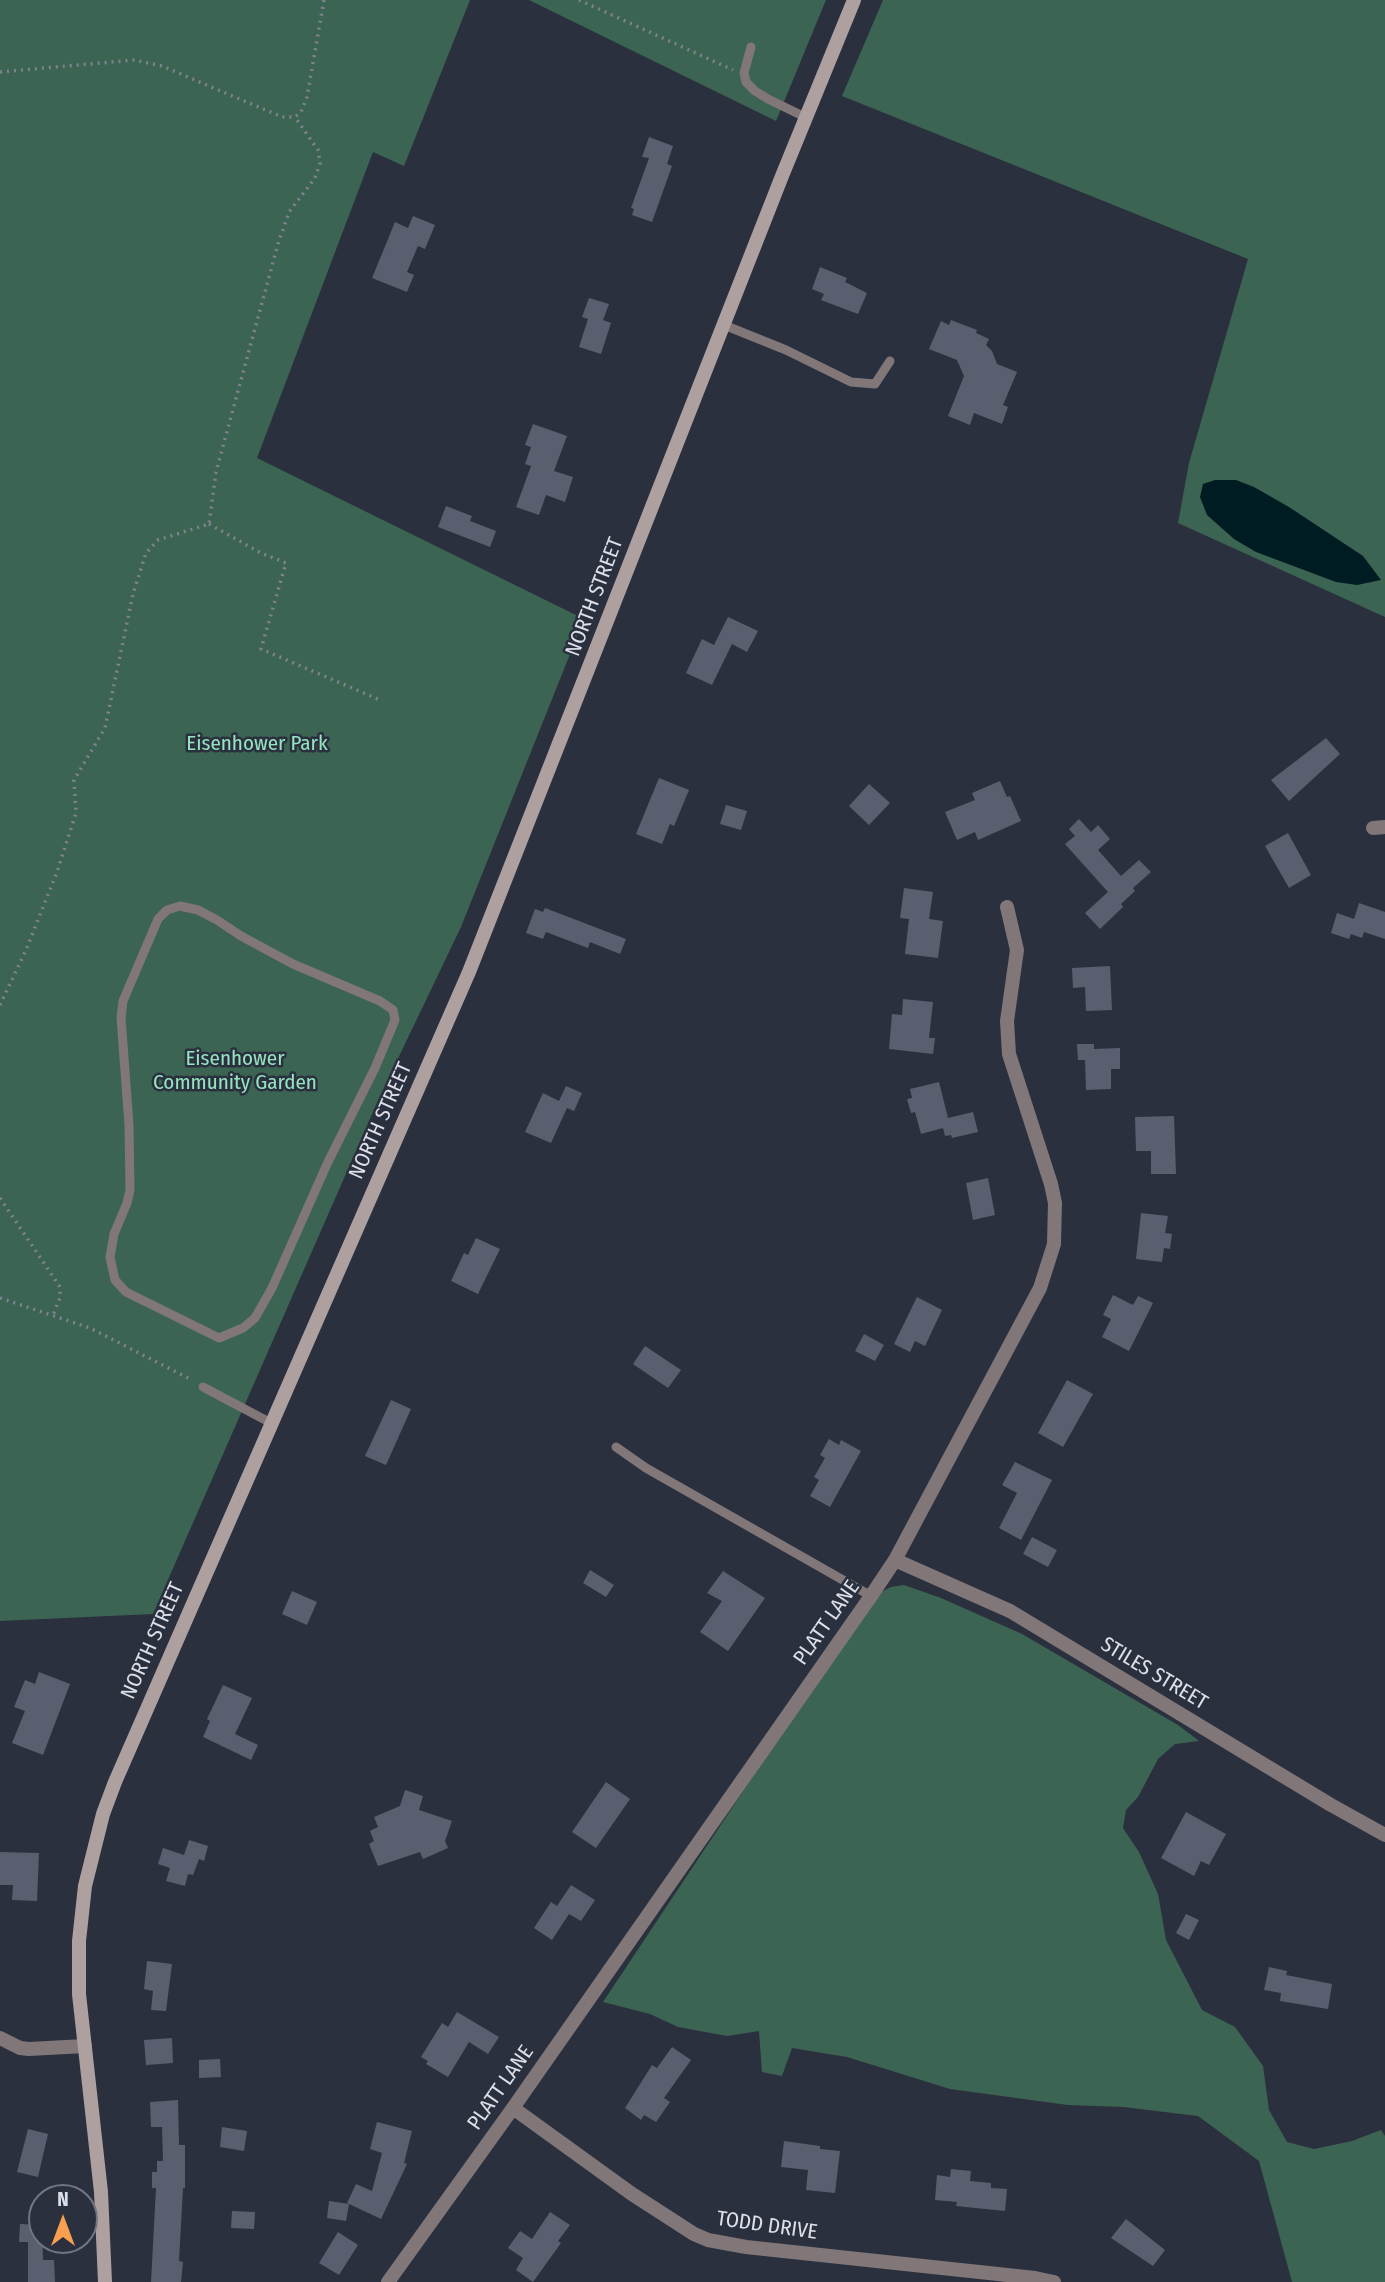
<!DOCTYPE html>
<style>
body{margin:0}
#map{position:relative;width:1385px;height:2282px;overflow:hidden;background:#2b303e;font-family:"Fira Sans Condensed",sans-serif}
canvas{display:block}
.north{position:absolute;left:28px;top:2184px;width:70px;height:70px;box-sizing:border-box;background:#2b303e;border:2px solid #727683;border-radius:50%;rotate:0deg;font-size:19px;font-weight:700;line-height:28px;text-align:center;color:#dde0ea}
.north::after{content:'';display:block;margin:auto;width:24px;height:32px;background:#fa9f4f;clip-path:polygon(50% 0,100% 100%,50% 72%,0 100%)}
</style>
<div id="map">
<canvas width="1385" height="2282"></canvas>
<div class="north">N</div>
</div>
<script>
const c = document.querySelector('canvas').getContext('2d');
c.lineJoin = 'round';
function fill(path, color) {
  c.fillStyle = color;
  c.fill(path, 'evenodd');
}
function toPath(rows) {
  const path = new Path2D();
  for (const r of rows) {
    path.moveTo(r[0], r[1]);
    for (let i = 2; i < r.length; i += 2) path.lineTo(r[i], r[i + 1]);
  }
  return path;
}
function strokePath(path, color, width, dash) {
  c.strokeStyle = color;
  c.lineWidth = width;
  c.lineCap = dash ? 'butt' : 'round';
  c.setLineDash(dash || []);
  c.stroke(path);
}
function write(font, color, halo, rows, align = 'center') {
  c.font = font + ' "Fira Sans Condensed",sans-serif';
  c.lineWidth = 5;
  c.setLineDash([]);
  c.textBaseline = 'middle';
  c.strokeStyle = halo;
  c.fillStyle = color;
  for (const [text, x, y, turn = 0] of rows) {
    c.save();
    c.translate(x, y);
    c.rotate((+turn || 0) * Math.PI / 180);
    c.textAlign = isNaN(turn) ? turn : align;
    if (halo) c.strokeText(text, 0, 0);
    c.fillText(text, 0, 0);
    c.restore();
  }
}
fill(toPath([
 [0,0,470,0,404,166,373,152,257,458,584,619,461,927,380,1096,153,1614,0,1621],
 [529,0,826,0,776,121],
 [883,0,1385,0,1385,617,1178,523,1189,463,1248,259,842,96],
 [904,1585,941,1598,1022,1634,1178,1725,1199,1741,1175,1744,1158,1759,1138,1797,1126,1810,1123,1828,1139,1852,1158,1894,1166,1940,1202,2010,1235,2027,1263,2066,1269,2110,1287,2142,1314,2149,1352,2141,1381,2130,1385,2136,1385,2282,1292,2282,1259,2161,1198,2116,1123,2107,1068,2105,950,2089,847,2057,792,2048,782,2076,762,2072,759,2031,727,2036,678,2027,650,2014,603,2002,873,1596,891,1587]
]), '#3c6452');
fill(toPath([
 [1215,480,1236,480,1254,487,1289,507,1363,556,1381,580,1357,585,1336,582,1256,552,1234,539,1207,515,1200,497,1203,484]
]), '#001c23');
fill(toPath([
 [649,137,673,146,667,164,672,166,652,222,632,215,634,209,631,208,649,158,642,157],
 [413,216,435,225,425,249,418,246,407,272,414,275,407,292,372,278,395,222,408,228],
 [820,267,847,278,845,282,867,293,858,314,821,300,824,294,812,289],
 [589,298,609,304,603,320,611,323,601,354,579,347,588,319,582,317],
 [951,320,977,330,976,333,989,339,986,345,992,351,997,364,1017,372,1003,405,1008,407,1002,424,974,413,970,425,948,416,964,376,957,360,929,349,941,321,949,325],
 [533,424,567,436,554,471,573,477,565,502,546,495,539,515,516,507,531,466,525,464,531,447,525,445],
 [446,506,472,516,470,521,496,531,490,547,438,527],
 [728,617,758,631,747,652,732,644,712,685,686,673,702,639,714,645],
 [1326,738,1340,754,1289,801,1271,780],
 [659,778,689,790,674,826,670,824,662,844,636,834],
 [1000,781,1007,797,1010,796,1021,821,978,840,975,832,957,840,945,812,975,800,972,793],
 [869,784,890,803,869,825,849,806],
 [726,805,747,811,741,830,720,824],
 [1079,819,1091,832,1098,825,1110,839,1098,850,1121,876,1139,860,1151,872,1133,888,1135,891,1121,904,1123,907,1100,929,1085,913,1108,892,1065,844,1075,836,1069,829],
 [1288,833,1311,875,1289,888,1265,846],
 [904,888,933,892,929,919,943,921,938,958,905,954,909,919,900,918],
 [1359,903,1385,912,1385,939,1364,932,1362,938,1351,934,1349,939,1331,933,1337,913,1354,919],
 [545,908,626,939,620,954,590,942,588,948,546,932,543,939,526,933,535,909,543,912],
 [1110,966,1112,1010,1086,1011,1085,987,1073,988,1072,968],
 [903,999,933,1002,929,1038,935,1038,933,1054,889,1049,892,1014,902,1015],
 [1077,1044,1094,1044,1094,1049,1120,1048,1120,1069,1111,1069,1111,1089,1086,1090,1085,1060,1078,1060],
 [939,1082,948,1118,973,1112,978,1132,952,1138,951,1135,945,1136,943,1128,921,1134,915,1112,911,1113,907,1099,912,1098,910,1089],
 [566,1086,582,1093,574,1111,567,1108,551,1143,525,1132,543,1093,559,1101],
 [1174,1116,1176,1174,1151,1174,1151,1151,1136,1151,1135,1117],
 [988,1178,995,1215,973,1220,966,1183],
 [1141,1213,1168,1216,1165,1233,1172,1234,1170,1249,1164,1248,1162,1262,1136,1259],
 [476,1238,500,1249,478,1294,451,1281,464,1253,468,1255],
 [1113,1295,1133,1305,1138,1296,1153,1303,1129,1351,1102,1337,1111,1319,1103,1315],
 [917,1297,942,1310,925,1346,915,1341,910,1352,894,1344],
 [864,1334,884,1345,875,1361,855,1351],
 [645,1346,681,1370,668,1388,633,1364],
 [1067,1380,1093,1394,1063,1447,1038,1433],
 [391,1400,411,1409,386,1465,365,1456],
 [829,1439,839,1445,841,1440,861,1451,830,1507,810,1496,819,1480,814,1477,825,1458,820,1455],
 [1015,1462,1052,1480,1021,1540,999,1528,1017,1493,1002,1485],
 [1032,1537,1057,1550,1048,1567,1023,1554],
 [590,1570,614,1585,606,1597,583,1583],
 [723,1571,765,1598,728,1651,700,1632,722,1601,707,1593],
 [292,1591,317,1602,307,1625,282,1614],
 [39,1672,70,1684,43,1755,12,1743,25,1711,14,1707,25,1680,35,1684],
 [223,1685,252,1698,235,1734,258,1745,251,1760,203,1737,210,1721,207,1719],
 [606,1782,630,1799,596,1848,572,1832],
 [405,1790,423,1796,419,1810,452,1821,445,1841,448,1848,423,1859,420,1852,378,1866,369,1844,374,1841,370,1831,378,1827,374,1817,400,1806],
 [1186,1812,1226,1834,1209,1865,1201,1861,1194,1876,1161,1858],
 [189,1840,208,1846,204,1861,199,1859,193,1875,188,1874,185,1886,166,1881,170,1868,158,1864,163,1848,184,1855],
 [0,1852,39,1853,37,1901,12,1900,13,1885,0,1885],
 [571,1885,595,1900,581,1921,569,1914,552,1940,534,1928,551,1902,557,1906],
 [1186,1914,1199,1920,1189,1940,1176,1933],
 [147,1961,172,1964,166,2011,151,2010,153,1991,144,1989],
 [1269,1967,1287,1971,1286,1975,1332,1984,1328,2009,1280,2001,1281,1993,1264,1990],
 [457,2012,499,2037,488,2054,469,2042,448,2077,426,2064,428,2061,421,2057,442,2023,448,2027],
 [172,2038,173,2063,146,2065,144,2040],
 [672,2047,691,2060,664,2098,670,2102,656,2122,644,2115,641,2120,625,2108,652,2065,657,2068],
 [220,2059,221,2077,199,2078,199,2060],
 [178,2100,179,2145,185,2145,185,2188,183,2188,179,2261,183,2262,181,2282,151,2282,156,2188,152,2188,152,2172,157,2172,157,2161,163,2161,162,2127,151,2127,150,2102],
 [377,2122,412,2131,404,2163,407,2164,381,2219,347,2203,356,2184,372,2191,382,2153,370,2149],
 [222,2127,247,2131,244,2151,220,2147],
 [28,2129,48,2134,38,2177,17,2172],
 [784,2141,820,2146,820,2149,840,2151,835,2193,806,2190,808,2170,781,2167],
 [951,2169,971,2171,970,2181,991,2183,991,2188,1007,2189,1005,2211,956,2206,957,2202,935,2200,937,2175,950,2177],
 [329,2201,349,2204,346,2221,327,2218],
 [232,2211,255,2212,254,2229,231,2228],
 [550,2212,570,2225,558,2241,561,2243,533,2282,516,2270,523,2258,508,2248,520,2231,532,2239],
 [1126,2219,1165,2250,1153,2266,1111,2238],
 [20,2224,42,2225,43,2260,54,2260,55,2282,28,2282,28,2242,19,2242],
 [338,2232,358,2245,339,2275,319,2263]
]), '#5a5f6f');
strokePath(toPath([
 [579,0,733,70],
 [0,72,134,60,162,66,282,117,295,117,301,112,307,97,324,0],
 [209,524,261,553,286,563,261,649,380,700],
 [0,1005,26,950,57,872,76,813,74,780,105,728,133,594,146,553,158,540,209,524,216,472,278,244,289,212,315,178,320,163,318,150,295,117],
 [0,1198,60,1287,60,1298,53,1315],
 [0,1298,90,1328,192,1380]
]), '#7f838f', 3.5, [2, 5]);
strokePath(toPath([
 [751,47,744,73,746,82,755,91,768,99,807,118],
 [724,325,786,350,851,382,875,384,890,361],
 [180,906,198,910,217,920,241,936,293,964,380,1001,393,1010,395,1020,375,1068,327,1164,272,1288,255,1318,243,1328,219,1338,126,1292,115,1280,110,1257,114,1234,127,1203,130,1190,129,1125,121,1018,123,1001,158,919,167,910,180,906],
 [203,1387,271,1423],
 [616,1447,646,1468,871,1596]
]), '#817778', 9);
strokePath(toPath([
 [1373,828,1385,827],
 [895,1560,1010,1611,1331,1805,1385,1835],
 [0,2038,20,2048,29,2049,85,2046],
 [513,2108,632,2194,694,2234,708,2240,746,2247,1035,2278,1054,2282],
 [388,2282,513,2108,871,1596,895,1560,1040,1288,1054,1244,1055,1203,1051,1184,1009,1054,1007,1021,1017,950,1007,907]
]), '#817778', 14);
strokePath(toPath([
 [105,2282,101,2192,79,1994,79,1941,85,1886,103,1814,115,1782,469,972,782,176,854,0]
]), '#afa0a0', 14);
write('21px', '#dde0ea', '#2b303e', [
 ["NORTH STREET",595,597,-69],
 ["NORTH STREET",381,1121,-66],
 ["PLATT LANE",827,1623,-55],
 ["NORTH STREET",153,1641,-66],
 ["STILES STREET",1154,1674,31],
 ["PLATT LANE",501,2088,-55],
 ["TODD DRIVE",767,2226,8]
]);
write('21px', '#95e4c0', '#2b303e', [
 ["Eisenhower Park",257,744],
 ["Eisenhower",235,1059],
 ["Community Garden",235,1083]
]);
</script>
